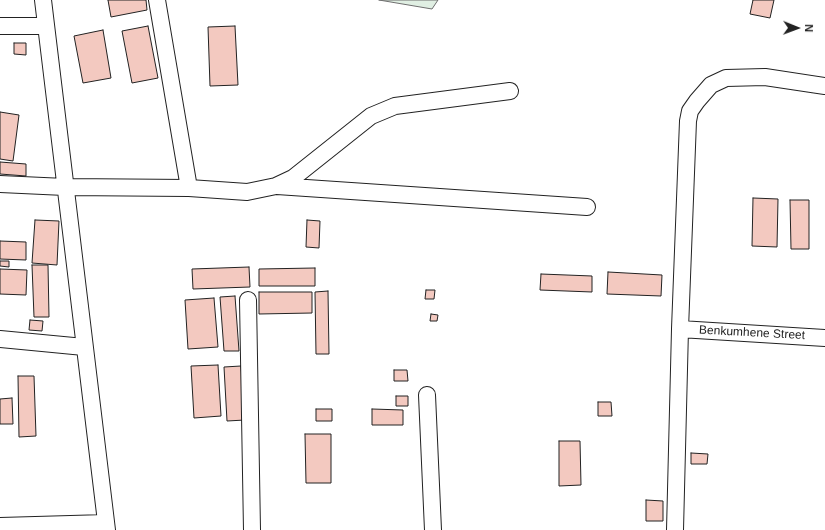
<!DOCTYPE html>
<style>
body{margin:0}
#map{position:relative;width:825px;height:530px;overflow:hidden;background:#fff;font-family:Arial,sans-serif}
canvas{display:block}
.north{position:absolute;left:777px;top:8px;width:40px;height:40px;-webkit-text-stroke:3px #fff;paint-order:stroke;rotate:91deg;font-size:11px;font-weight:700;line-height:16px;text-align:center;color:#222}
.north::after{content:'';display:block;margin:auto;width:14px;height:18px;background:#222;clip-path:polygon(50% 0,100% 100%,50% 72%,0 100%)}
</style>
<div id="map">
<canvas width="825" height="530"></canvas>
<div class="north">N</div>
</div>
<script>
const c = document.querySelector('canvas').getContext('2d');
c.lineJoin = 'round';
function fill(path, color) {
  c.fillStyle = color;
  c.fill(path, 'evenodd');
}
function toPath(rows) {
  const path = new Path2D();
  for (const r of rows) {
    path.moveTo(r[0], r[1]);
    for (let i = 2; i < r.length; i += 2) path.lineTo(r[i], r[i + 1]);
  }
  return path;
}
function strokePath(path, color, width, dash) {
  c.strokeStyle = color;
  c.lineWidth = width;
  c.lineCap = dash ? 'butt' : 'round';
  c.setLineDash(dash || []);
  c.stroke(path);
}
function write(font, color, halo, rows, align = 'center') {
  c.font = font + ' Arial,sans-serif';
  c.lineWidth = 3;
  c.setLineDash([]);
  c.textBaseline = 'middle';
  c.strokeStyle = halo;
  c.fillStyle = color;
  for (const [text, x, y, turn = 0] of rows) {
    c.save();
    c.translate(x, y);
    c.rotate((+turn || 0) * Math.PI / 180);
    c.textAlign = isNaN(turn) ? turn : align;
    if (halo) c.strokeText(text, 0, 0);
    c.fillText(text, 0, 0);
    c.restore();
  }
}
const green = toPath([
 [379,0,438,0,432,9,379,0]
]);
fill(green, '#e0efe3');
strokePath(green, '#6f6f6f', 1);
const building = toPath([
 [108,0,146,0,147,10,111,17,108,0],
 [753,0,774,0,770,18,750,14,753,0],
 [148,26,158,78,132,83,122,31,148,26],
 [235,26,238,85,210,86,208,27,235,26],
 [103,30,111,78,83,83,74,36,103,30],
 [14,43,26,43,26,55,14,54,14,43],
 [0,112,19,115,13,161,0,159,0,112],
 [0,162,26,164,26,176,0,174,0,162],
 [753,198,778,199,777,247,752,246,753,198],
 [790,200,809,200,809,249,791,249,790,200],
 [35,220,59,221,57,265,32,263,35,220],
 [307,220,320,221,319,248,306,247,307,220],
 [0,241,26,242,26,260,0,259,0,241],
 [0,261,9,261,9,267,0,266,0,261],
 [32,265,48,265,49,317,34,317,32,265],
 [249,267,250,287,193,289,192,269,249,267],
 [315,268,315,286,259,286,259,269,315,268],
 [0,269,27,270,26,295,0,294,0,269],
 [608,272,662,275,661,296,607,294,608,272],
 [541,274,592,276,592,292,540,290,541,274],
 [426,290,435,290,434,299,425,299,426,290],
 [328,291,329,354,316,354,315,292,328,291],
 [259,292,312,292,312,313,259,314,259,292],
 [235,296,239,351,224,351,220,297,235,296],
 [214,298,218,347,188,349,185,300,214,298],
 [431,314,438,315,437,321,430,321,431,314],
 [30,320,43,321,42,331,29,330,30,320],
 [218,365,221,416,194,418,191,366,218,365],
 [241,366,245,420,227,421,224,367,241,366],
 [394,370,407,370,408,381,394,381,394,370],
 [18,376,34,376,36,436,19,437,18,376],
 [396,396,408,396,408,406,396,406,396,396],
 [12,398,13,424,0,424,0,399,12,398],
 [598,402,611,402,612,416,598,416,598,402],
 [316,409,332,409,332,421,316,421,316,409],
 [372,409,403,410,403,425,372,425,372,409],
 [305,434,331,434,331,483,306,483,305,434],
 [559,441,580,441,581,485,559,486,559,441],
 [691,453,708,454,707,464,691,464,691,453],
 [646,500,663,501,663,521,646,521,646,500]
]);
fill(building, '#f3c9c0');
strokePath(building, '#222', 1);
const minor = toPath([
 [43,0,107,530],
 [157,0,189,188],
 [0,26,46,26],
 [0,184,65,187,189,188,247,192,276,186,293,178,371,116,395,106,510,91],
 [277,186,587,207],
 [248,300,252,530],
 [680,329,825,338],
 [0,339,84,347],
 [427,395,433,530],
 [0,526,106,523],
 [675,530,680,329,688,121,690,111,697,101,711,85,726,78,765,77,825,86]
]);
strokePath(minor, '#222', 18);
strokePath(minor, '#fff', 16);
write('12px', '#222', '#fff', [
 ["Benkumhene Street",752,333,3]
]);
</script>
